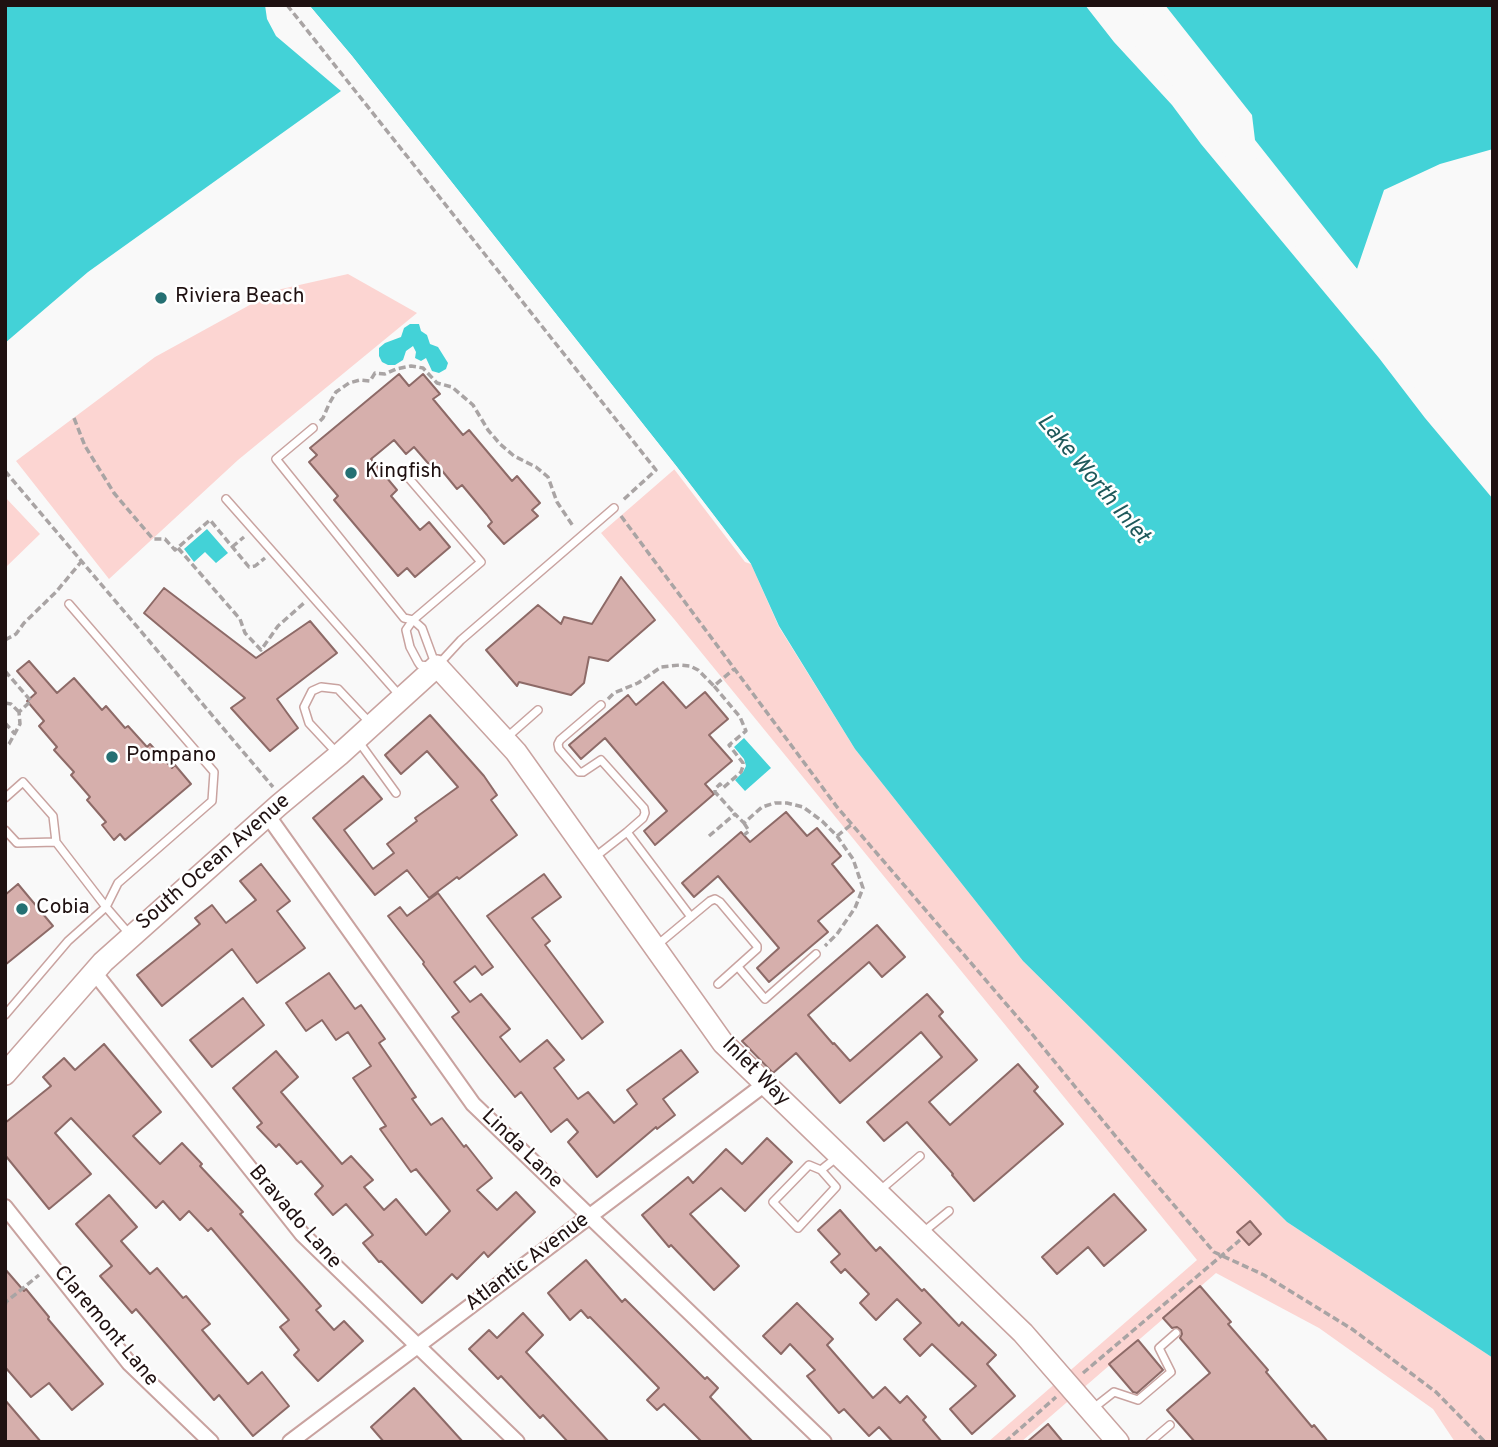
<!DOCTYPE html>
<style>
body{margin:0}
#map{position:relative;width:1498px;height:1447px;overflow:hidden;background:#f9f9f9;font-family:Overpass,sans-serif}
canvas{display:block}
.frame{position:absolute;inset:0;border:7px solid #1f1111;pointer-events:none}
</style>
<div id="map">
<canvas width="1498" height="1447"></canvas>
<div class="frame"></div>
</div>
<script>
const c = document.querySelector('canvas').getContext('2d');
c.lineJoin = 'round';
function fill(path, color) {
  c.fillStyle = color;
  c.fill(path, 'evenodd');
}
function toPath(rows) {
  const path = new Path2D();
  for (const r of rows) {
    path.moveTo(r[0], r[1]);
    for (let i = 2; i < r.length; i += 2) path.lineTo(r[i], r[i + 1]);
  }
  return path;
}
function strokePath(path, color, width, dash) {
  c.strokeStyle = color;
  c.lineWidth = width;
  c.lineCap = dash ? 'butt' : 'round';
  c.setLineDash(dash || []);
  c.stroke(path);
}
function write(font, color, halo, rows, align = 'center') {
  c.font = font + ' Overpass,sans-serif';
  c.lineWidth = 5;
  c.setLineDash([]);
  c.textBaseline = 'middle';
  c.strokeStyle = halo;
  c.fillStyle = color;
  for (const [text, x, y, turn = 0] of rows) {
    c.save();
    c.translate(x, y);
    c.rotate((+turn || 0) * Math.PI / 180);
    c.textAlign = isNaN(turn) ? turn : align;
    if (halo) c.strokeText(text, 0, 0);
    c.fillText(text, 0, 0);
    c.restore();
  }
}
fill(toPath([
 [348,274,417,313,238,460,109,579,16,461,155,357,277,290],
 [677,467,751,564,779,627,855,749,1023,961,1287,1222,1493,1358,1493,1442,1455,1442,1433,1409,1319,1328,1216,1273,1021,1442,988,1442,1197,1260,674,619,601,533],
 [5,497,40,534,5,568]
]), '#fcd5d2');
fill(toPath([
 [5,5,265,5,267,19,276,36,341,91,88,272,5,343],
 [309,5,1093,5,1280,233,1493,486,1493,1358,1287,1222,1023,961,855,749,779,626,751,564,677,467,352,56],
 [1139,5,1493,5,1493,149,1440,164,1384,190,1357,269,1249,145],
 [410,324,419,324,421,331,427,335,430,344,438,347,448,363,446,369,439,373,432,371,426,358,421,361,415,358,416,352,413,346,406,351,403,360,395,365,388,365,382,362,379,356,379,348,385,343,401,337,404,328],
 [207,529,228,553,216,563,205,552,194,562,184,549],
 [744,738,771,768,745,791,735,780,743,772,746,766,744,759,734,747]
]), '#43d2d7');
fill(toPath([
 [306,5,309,5,352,56,677,467,751,564,745,562,674,469],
 [1085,5,1098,5,1113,25,1160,69,1282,231,1493,481,1493,499,1425,418,1379,358,1201,144,1172,105,1114,42],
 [1136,5,1165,5,1252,115,1255,140,1357,269,1357,272,1354,271,1247,147]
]), '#f9f9f9');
const building = toPath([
 [399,374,409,386,423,374,440,394,433,399,463,435,469,430,512,481,517,476,540,503,532,510,538,516,504,544,488,526,492,522,487,515,462,485,457,489,439,467,434,470,414,447,406,454,394,440,371,459,397,490,391,496,420,530,429,522,450,547,415,577,407,568,398,576,334,500,338,496,309,462,317,455,310,448,399,374],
 [621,577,655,620,608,661,589,657,584,683,571,695,519,682,517,686,486,650,538,605,561,624,564,617,592,624,621,577],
 [164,588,256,658,310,621,337,653,277,699,298,728,270,751,231,708,245,698,144,613,164,588],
 [29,661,57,693,74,678,102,710,106,706,125,728,128,726,147,747,150,744,172,768,175,765,191,784,125,840,120,834,114,840,102,825,106,822,87,800,90,797,71,775,74,772,54,750,57,747,39,726,44,721,27,701,36,693,17,671,29,661],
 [663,682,686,708,705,692,728,719,709,735,732,761,705,784,714,794,655,845,644,831,667,811,605,738,581,759,569,745,628,695,636,705,663,682],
 [430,715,484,776,497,795,491,800,517,835,459,879,457,877,429,898,407,870,375,895,313,818,363,776,382,799,344,830,373,869,394,853,387,844,417,821,415,818,458,787,427,751,401,774,385,755,430,715],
 [786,812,807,836,817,828,841,856,832,864,854,891,818,921,828,932,769,982,757,968,779,948,718,876,694,897,682,883,741,832,750,842,786,812],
 [261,864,290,901,277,911,305,948,257,983,232,949,162,1006,137,975,200,924,195,918,212,905,226,923,256,900,240,881,261,864],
 [544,874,561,897,532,918,550,941,545,945,603,1022,582,1039,487,916,544,874],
 [18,884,53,926,5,965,5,895,18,884],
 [438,893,493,967,482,975,475,966,454,982,470,1002,481,994,510,1029,500,1037,520,1062,547,1040,564,1060,554,1068,578,1099,588,1092,614,1123,637,1104,627,1090,681,1050,698,1072,663,1099,675,1115,657,1129,656,1127,597,1177,568,1142,578,1132,567,1119,551,1132,521,1092,515,1097,487,1062,452,1017,459,1012,423,964,424,962,388,916,400,907,407,916,438,893],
 [877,925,905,957,882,977,869,962,808,1015,833,1044,834,1043,850,1061,927,994,943,1012,939,1016,977,1060,929,1102,950,1125,1018,1064,1038,1087,1034,1091,1063,1124,974,1201,952,1175,953,1174,907,1122,884,1141,867,1122,942,1057,921,1032,840,1103,796,1053,773,1073,742,1041,877,925],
 [329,973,355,1009,361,1005,385,1039,379,1043,416,1097,412,1099,431,1125,442,1118,464,1147,466,1145,492,1178,477,1190,497,1210,516,1192,535,1212,488,1257,484,1252,457,1279,452,1274,422,1303,381,1261,379,1262,363,1243,373,1235,346,1204,333,1215,315,1194,323,1186,301,1161,297,1164,279,1144,276,1147,257,1127,262,1123,233,1088,276,1051,298,1077,281,1092,342,1164,351,1156,373,1180,364,1187,384,1210,396,1199,426,1235,450,1211,416,1169,411,1172,380,1129,386,1126,353,1078,371,1066,348,1032,336,1040,322,1020,306,1031,286,1003,329,973],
 [243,998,264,1025,212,1067,190,1040,243,998],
 [104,1044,161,1112,133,1136,160,1164,182,1143,202,1164,200,1166,243,1212,240,1214,321,1306,316,1310,334,1330,344,1321,363,1341,318,1381,294,1355,299,1350,280,1327,289,1320,211,1228,208,1231,189,1211,180,1220,163,1201,156,1208,71,1118,55,1133,91,1174,49,1209,5,1155,5,1123,51,1086,43,1077,64,1058,75,1070,104,1044],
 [767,1138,792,1162,745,1211,721,1188,690,1214,739,1266,714,1290,671,1245,669,1247,642,1215,688,1177,693,1183,726,1149,742,1164,767,1138],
 [1114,1194,1146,1230,1104,1266,1088,1247,1057,1274,1042,1257,1114,1194],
 [109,1195,137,1227,121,1241,150,1274,157,1268,183,1298,186,1296,210,1324,202,1330,248,1384,262,1372,289,1406,253,1436,219,1395,214,1400,136,1309,132,1313,100,1276,112,1266,76,1224,109,1195],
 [840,1210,876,1251,880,1247,922,1291,924,1289,959,1326,962,1322,996,1355,987,1364,1015,1396,972,1434,950,1409,976,1386,932,1344,920,1356,904,1339,921,1323,897,1299,876,1320,860,1303,869,1294,845,1269,841,1273,831,1262,840,1254,818,1230,840,1210],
 [1250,1221,1261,1234,1249,1245,1237,1232,1250,1221],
 [586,1260,622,1302,625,1299,705,1379,707,1377,718,1388,710,1397,753,1442,702,1442,664,1404,657,1410,647,1400,659,1388,590,1317,588,1318,581,1310,570,1320,548,1293,586,1260],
 [5,1269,24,1291,26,1289,49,1317,48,1319,103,1384,72,1410,49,1383,31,1397,5,1367,5,1269],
 [1200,1286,1231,1322,1228,1324,1268,1370,1266,1372,1312,1427,1314,1425,1328,1442,1195,1442,1167,1410,1210,1373,1180,1338,1182,1334,1181,1330,1177,1327,1172,1328,1163,1318,1200,1286],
 [797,1303,833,1339,827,1345,873,1398,885,1387,900,1403,907,1396,926,1417,923,1420,942,1442,893,1442,879,1427,869,1436,844,1409,839,1413,807,1376,815,1370,790,1344,781,1354,763,1336,797,1303],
 [523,1313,543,1335,526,1352,609,1442,568,1442,543,1415,540,1418,501,1376,498,1379,469,1349,489,1330,497,1338,523,1313],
 [1138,1340,1163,1370,1137,1393,1133,1392,1109,1364,1138,1340],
 [414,1388,463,1442,384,1442,371,1427,414,1388],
 [5,1400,41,1442,5,1442,5,1400],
 [1048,1424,1063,1442,1027,1442,1048,1424]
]);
fill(building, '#d6afac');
strokePath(building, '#8d6a67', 2);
const lane = toPath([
 [313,428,276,459,404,618,413,620,422,628,436,666],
 [401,469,481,562,413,620,406,630,410,647,418,662,420,665,429,666],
 [226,499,401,697],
 [437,666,461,640,614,508],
 [601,705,560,740,558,744,559,749,579,772,583,772,601,760,644,808,645,813,643,818,627,832,691,917],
 [505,739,538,710],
 [359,742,396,793],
 [336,752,309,723,304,707,312,691,321,687,338,689,371,724],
 [5,798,23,782,53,816,56,842,106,907,131,936],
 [5,830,17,843,56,842],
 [595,857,627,832],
 [656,946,710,901,715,899,720,902,757,946,757,949,718,984],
 [738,967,765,999,816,954],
 [5,1015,68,941,106,907,118,883,212,801,214,772,69,604],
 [821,1170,836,1187,798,1228,773,1202,809,1165,821,1170,836,1158],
 [878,1192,920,1156],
 [922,1233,949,1211],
 [1091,1410,1114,1392,1138,1400,1171,1372,1159,1348,1176,1333],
 [1150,1442,1170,1425]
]);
const street = toPath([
 [268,816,473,1104,824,1442],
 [94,972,302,1234,517,1442],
 [5,1207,129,1363,211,1442],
 [290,1442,765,1084]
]);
const secondary = toPath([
 [5,1074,103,962,279,805,339,755,437,666,516,752,723,1043,1023,1333,1118,1442]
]);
strokePath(lane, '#c9a3a0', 10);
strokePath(street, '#c9a3a0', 18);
strokePath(secondary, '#c9a3a0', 24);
strokePath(toPath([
 [287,5,656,470,623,500],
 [74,418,85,446,114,493,153,539,165,539,175,550,210,520,249,567,255,566,265,558],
 [320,421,323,418,329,404,336,392,349,383,360,380,370,381,375,373,385,374,396,369,411,366,423,368,437,383,452,387,473,405,488,430,500,444,514,456,536,467,548,477,557,502,573,526],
 [5,471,273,787],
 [621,516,837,807,1032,1034,1126,1149,1214,1252,1264,1275,1352,1329,1436,1392,1485,1442],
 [232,547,244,537],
 [178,548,240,619,245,633,261,650,278,626,304,603],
 [5,640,16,634,24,623,56,592,81,562],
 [5,671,31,701,19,712,20,724,9,744,5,747],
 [714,686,740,717,746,731,729,745,743,763,743,766,741,772,723,788,720,784,715,789,715,792,735,814],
 [608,699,614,693,638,683,661,667,680,665,690,666,698,670,714,686,734,669],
 [5,703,11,704,19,712],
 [5,723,15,734],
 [744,823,749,831,744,835],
 [709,836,735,814,744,823,762,807,775,803,787,803,803,807,822,821,837,836,853,859,863,888,855,908,837,934,825,946],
 [837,836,852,824],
 [5,1306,6,1302,39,1275],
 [1083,1373,1240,1240],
 [1005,1442,1056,1397]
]), '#a9a4a4', 3.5, [7, 3.5]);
strokePath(lane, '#fff', 7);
strokePath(street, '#fff', 14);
strokePath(secondary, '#fff', 21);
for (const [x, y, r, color] of [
 [161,298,7,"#257073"],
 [351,473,7,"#257073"],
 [112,757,7,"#257073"],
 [22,909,7,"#257073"]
]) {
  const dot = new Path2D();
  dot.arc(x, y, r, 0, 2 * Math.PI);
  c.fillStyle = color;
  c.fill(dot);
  strokePath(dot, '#fff', 2.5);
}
write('21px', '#1f1111', '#fff', [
 ["Riviera Beach",175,298],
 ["Kingfish",365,473],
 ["Pompano",126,757],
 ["Cobia",36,909]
], 'left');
write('21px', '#1f1111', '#fff', [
 ["South Ocean Avenue",214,863,-41],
 ["Inlet Way",755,1073,45],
 ["Linda Lane",521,1150,44],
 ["Bravado Lane",294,1218,49],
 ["Atlantic Avenue",528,1263,-37],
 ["Claremont Lane",105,1327,50]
]);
write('italic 23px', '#1f595b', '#fff', [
 ["Lake Worth Inlet",1092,480,50]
]);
</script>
